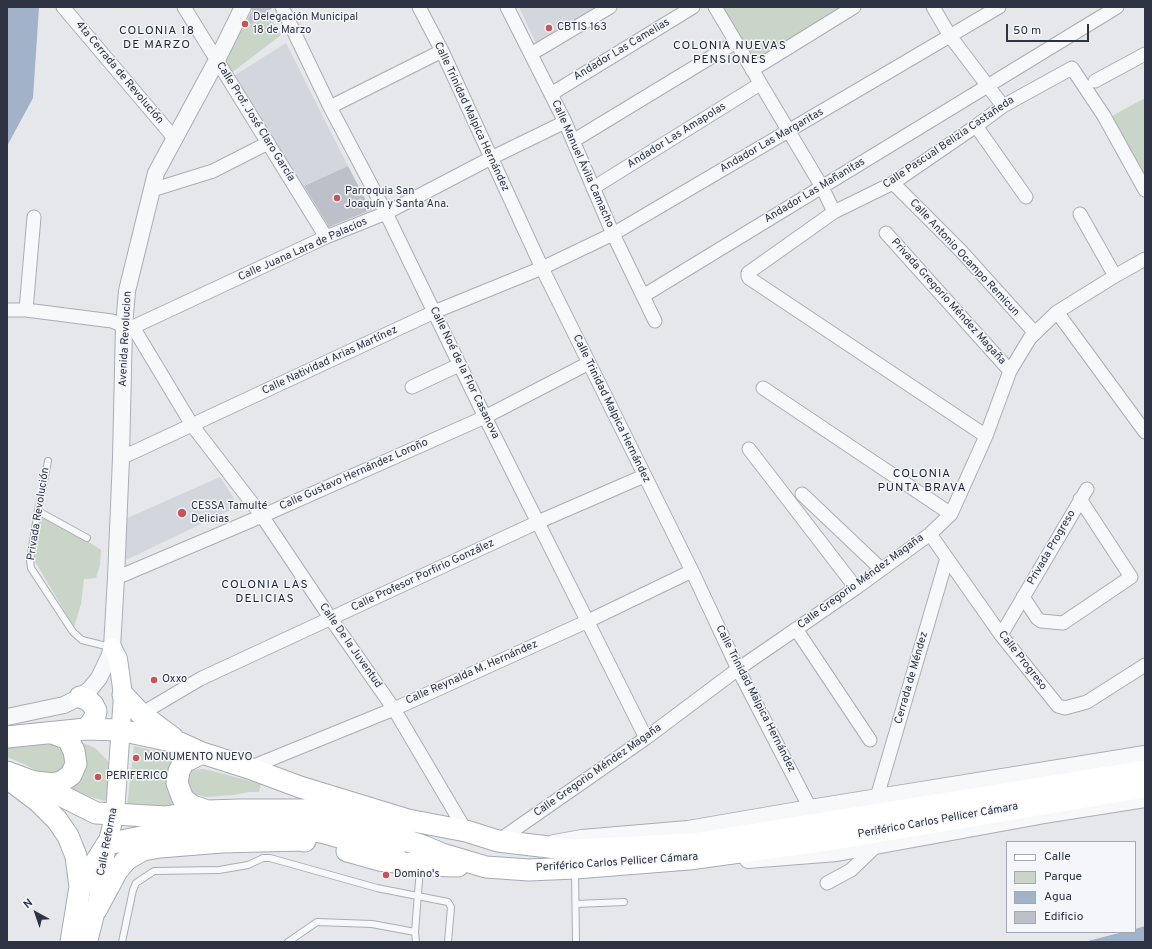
<!DOCTYPE html>
<meta charset="utf-8">
<style>
body{margin:0}
#map{position:relative;width:1152px;height:949px;overflow:hidden;background:#e5e7eb;font-family:Overpass,sans-serif}
canvas{display:block}
.frame{position:absolute;inset:0;border:8px solid #2d3343;pointer-events:none}
.legend{position:absolute;left:1006px;top:841px;width:130px;height:92px;box-sizing:border-box;background:#f4f6f9;border:1px solid #a4a8b0;margin:0;padding:5px 7px;list-style:none;font-size:12px;color:#2d3343}
.legend li{display:flex;align-items:center;gap:8px;height:20px}
.legend b{width:20px;border:1px solid #a4a8b0}
.north{position:absolute;left:16px;top:893px;width:40px;height:40px;-webkit-text-stroke:3px #f4f6f9;paint-order:stroke;rotate:320deg;font-size:11px;font-weight:700;line-height:16px;text-align:center;color:#2d3343}
.north::after{content:'';display:block;margin:auto;width:14px;height:18px;background:#2d3343;clip-path:polygon(50% 0,100% 100%,50% 72%,0 100%)}
.scale{position:absolute;left:1006px;top:24px;width:83px;height:18px;box-sizing:border-box;border:2px solid #2d3343;border-top:0;padding-left:5px;font-size:12px;line-height:14px;white-space:nowrap;color:#2d3343;-webkit-text-stroke:3px #f4f6f9;paint-order:stroke}
</style>
<div id="map">
<canvas width="1152" height="949"></canvas>
<div class="frame"></div>
<ul class="legend">
<li><b style="height:5px;background:#fff"></b>Calle</li>
<li><b style="height:11px;background:#c9d5c6"></b>Parque</li>
<li><b style="height:11px;background:#a2b2c9"></b>Agua</li>
<li><b style="height:11px;background:#bcc0c8"></b>Edificio</li>
</ul>
<div class="north">N</div>
<div class="scale">50 m</div>
</div>
<script>
const c = document.querySelector('canvas').getContext('2d');
c.lineJoin = 'round';
function fill(path, color) {
  c.fillStyle = color;
  c.fill(path, 'evenodd');
}
function toPath(rows) {
  const path = new Path2D();
  for (const r of rows) {
    path.moveTo(r[0], r[1]);
    for (let i = 2; i < r.length; i += 2) path.lineTo(r[i], r[i + 1]);
  }
  return path;
}
function strokePath(path, color, width, dash) {
  c.strokeStyle = color;
  c.lineWidth = width;
  c.lineCap = dash ? 'butt' : 'round';
  c.setLineDash(dash || []);
  c.stroke(path);
}
function write(font, color, halo, rows, align = 'center') {
  c.font = font + ' Overpass,sans-serif';
  c.lineWidth = 3;
  c.setLineDash([]);
  c.textBaseline = 'middle';
  c.strokeStyle = halo;
  c.fillStyle = color;
  for (const [text, x, y, turn = 0] of rows) {
    c.save();
    c.translate(x, y);
    c.rotate((+turn || 0) * Math.PI / 180);
    c.textAlign = isNaN(turn) ? turn : align;
    if (halo) c.strokeText(text, 0, 0);
    c.fillText(text, 0, 0);
    c.restore();
  }
}
fill(toPath([
 [519,7,601,7,538,48],
 [286,43,348,166,301,187,232,77],
 [220,477,239,506,126,560,125,519]
]), '#d3d6dd');
fill(toPath([
 [715,7,849,7,752,70],
 [267,12,281,35,230,74,222,62,233,37],
 [1145,98,1145,184,1110,117],
 [41,515,72,531,101,550,100,565,96,578,84,579,81,604,74,627,33,558],
 [81,742,95,748,109,762,112,773,111,786,105,801,70,791,83,777],
 [48,744,57,746,65,753,66,759,63,771,53,776,40,773,24,764,7,757,7,747,20,747],
 [134,746,170,754,180,760,180,803,163,807,127,806],
 [204,769,220,773,261,784,259,792,249,792,234,795,206,797,191,793,187,782,192,770]
]), '#c9d5c6');
fill(toPath([
 [7,7,39,7,33,98,7,146],
 [1145,926,1145,942,1084,942,1123,932,1135,932,1135,929]
]), '#a2b2c9');
fill(toPath([
 [252,7,274,7,242,30,252,11],
 [348,166,371,210,329,227,304,186]
]), '#bcc0c8');
const service = toPath([
 [48,461,38,511,30,560,31,568,73,632,82,640,110,647],
 [38,511,87,538],
 [575,870,576,942],
 [576,904,624,902],
 [122,942,133,890,136,883,154,871,219,870,248,865,263,858,270,858,377,888,448,902,451,907,448,942],
 [288,942,317,922,372,924,415,932],
 [416,942,415,932,420,868]
]);
const minor = toPath([
 [63,7,175,139],
 [184,7,326,237],
 [282,7,330,107,386,213,485,417,646,738],
 [419,7,442,51,542,268,692,571,738,669,810,808],
 [507,7,565,122,613,234,655,321],
 [715,7,822,187,834,212],
 [933,7,950,36,1003,106],
 [531,54,610,7],
 [752,70,854,7],
 [1095,81,1145,54],
 [551,94,693,7],
 [330,107,442,51],
 [976,126,1026,197],
 [573,141,736,42],
 [893,183,961,251,1035,333],
 [593,188,760,84],
 [152,190,213,171,268,143],
 [1080,214,1115,276],
 [886,233,1010,371],
 [643,296,1117,7],
 [7,310,26,310,112,321,124,326,133,327,326,237,386,213,491,158,565,122],
 [26,310,34,217],
 [1057,312,1145,432],
 [133,327,192,425,262,516,331,619,394,709,466,831],
 [412,387,459,365],
 [763,388,951,514],
 [986,436,749,278,748,276,748,273,834,212,893,183,976,126,1003,106,1072,68,1104,116,1145,190],
 [749,449,856,588],
 [121,458,434,312,542,268,613,234,999,7],
 [802,494,881,569],
 [930,534,1001,635,1058,706,1065,708,1087,702,1145,665],
 [116,578,262,516,485,417,589,363],
 [1023,597,1037,618,1041,621,1063,623,1131,577,1080,499],
 [796,629,870,740],
 [1001,635,1087,489],
 [141,714,200,679,538,522,644,476],
 [249,768,394,709,588,621,692,571],
 [877,797,947,558],
 [498,841,646,738,738,669,856,588,930,534,951,514,986,436,1010,371,1030,338,1057,312,1115,276,1145,259],
 [827,883,851,870,876,846,876,843]
]);
const tertiary = toPath([
 [7,717,64,705,80,697,90,689,99,678,109,657,112,647,116,578,121,458,124,326,127,291,156,173,217,60,243,7],
 [554,843,582,838,688,829,810,808,1145,754],
 [748,860,837,853,1045,815,1145,799]
]);
const secondary = toPath([
 [88,942,96,910,107,844,115,814,123,695,118,659,112,647]
]);
const primary = toPath([
 [123,695,141,714,173,738],
 [80,697,88,700,93,705,96,711,95,716,93,721,86,729],
 [7,737,86,729,120,730,180,743,202,753,249,768,300,787,408,820,466,831,498,841,574,850,693,844,1145,771],
 [202,753,184,762,179,771,177,783,183,799,193,806,207,811],
 [7,772,34,782,96,813,166,817,207,811,240,810,314,810,423,846,442,854,486,867,529,870,575,868,689,859,835,839,1145,787],
 [36,782,53,784,61,782,71,775,76,764,74,751,68,739,52,733],
 [14,783,39,802,57,820,68,836,76,856,80,887,71,942],
 [347,851,379,860,420,865,458,866],
 [80,887,107,844,175,830,264,824,321,832,360,843,397,845],
 [96,910,117,871,127,859,143,850,160,847,222,842,301,840,305,841]
]);
strokePath(service, '#aaadb5', 8);
strokePath(minor, '#aaadb5', 15);
strokePath(tertiary, '#aaadb5', 18);
strokePath(secondary, '#aaadb5', 20);
strokePath(primary, '#a4aab6', 23);
strokePath(service, '#f7f8fa', 6);
strokePath(minor, '#f7f8fa', 13);
strokePath(tertiary, '#f7f8fa', 16);
strokePath(secondary, '#fff', 18);
strokePath(primary, '#fff', 21);
for (const [x, y, r, color] of [
 [245,24,4,"#c7535c"],
 [549,28,4,"#c7535c"],
 [337,198,4,"#c7535c"],
 [182,513,5,"#c7535c"],
 [154,680,4,"#c7535c"],
 [136,758,4,"#c7535c"],
 [98,777,4,"#c7535c"],
 [386,875,4,"#c7535c"]
]) {
  const dot = new Path2D();
  dot.arc(x, y, r, 0, 2 * Math.PI);
  c.fillStyle = color;
  c.fill(dot);
  strokePath(dot, '#f4f6f9', 1.5);
}
write('11px', '#2d3343', '#f4f6f9', [
 ["Delegación Municipal",253,18],
 ["18 de Marzo",253,31],
 ["CBTIS 163",557,28],
 ["Parroquia San",345,192],
 ["Joaquín y Santa Ana.",345,205],
 ["CESSA Tamulté",191,507],
 ["Delicias",191,520],
 ["Oxxo",162,680],
 ["MONUMENTO NUEVO",144,758],
 ["PERIFERICO",106,777],
 ["Domino's",394,875]
], 'left');
write('11px', '#2d3343', '#f4f6f9', [
 ["Andador Las Camelias",622,50,-31],
 ["4ta Cerrada de Revolución",119,73,50],
 ["Calle Trinidad Malpica Hernández",471,117,65],
 ["Calle Prof. José Claro García",255,122,58],
 ["Andador Las Amapolas",677,136,-32],
 ["Andador Las Margaritas",772,141,-30],
 ["Calle Pascual Belizia Castañeda",949,143,-34],
 ["Calle Manuel Ávila Camacho",582,164,66],
 ["Andador Las Mañanitas",815,191,-31],
 ["Calle Juana Lara de Palacios",303,250,-24],
 ["Calle Antonio Ocampo Remicun",964,258,47],
 ["Privada Gregorio Méndez Magaña",948,302,48],
 ["Avenida Revolucion",126,339,-87],
 ["Calle Natividad Arias Martínez",330,361,-25],
 ["Calle Noé de la Flor Casanova",464,373,64],
 ["Calle Trinidad Malpica Hernández",611,409,64],
 ["Calle Gustavo Hernández Loroño",354,475,-24],
 ["Privada Revolución",39,514,-81],
 ["Privada Progreso",1052,548,-60],
 ["Calle Profesor Porfirio González",423,576,-25],
 ["Calle Gregorio Méndez Magaña",861,582,-36],
 ["Calle De la Juventud",350,646,55],
 ["Calle Progreso",1022,661,52],
 ["Calle Reynalda M. Hernández",472,673,-24],
 ["Cerrada de Méndez",912,678,-74],
 ["Calle Trinidad Malpica Hernández",755,699,63],
 ["Calle Gregorio Méndez Magaña",598,771,-35],
 ["Periférico Carlos Pellicer Cámara",938,821,-10],
 ["Calle Reforma",108,842,-79],
 ["Periférico Carlos Pellicer Cámara",617,863,-4]
]);
c.letterSpacing = '1px';
write('12px', '#1f2434', '#f4f6f9', [
 ["COLONIA 18",157,32],
 ["DE MARZO",157,46],
 ["COLONIA NUEVAS",730,47],
 ["PENSIONES",730,61],
 ["COLONIA",922,475],
 ["PUNTA BRAVA",922,489],
 ["COLONIA LAS",265,586],
 ["DELICIAS",265,600]
]);
c.letterSpacing = '0px';
</script>
